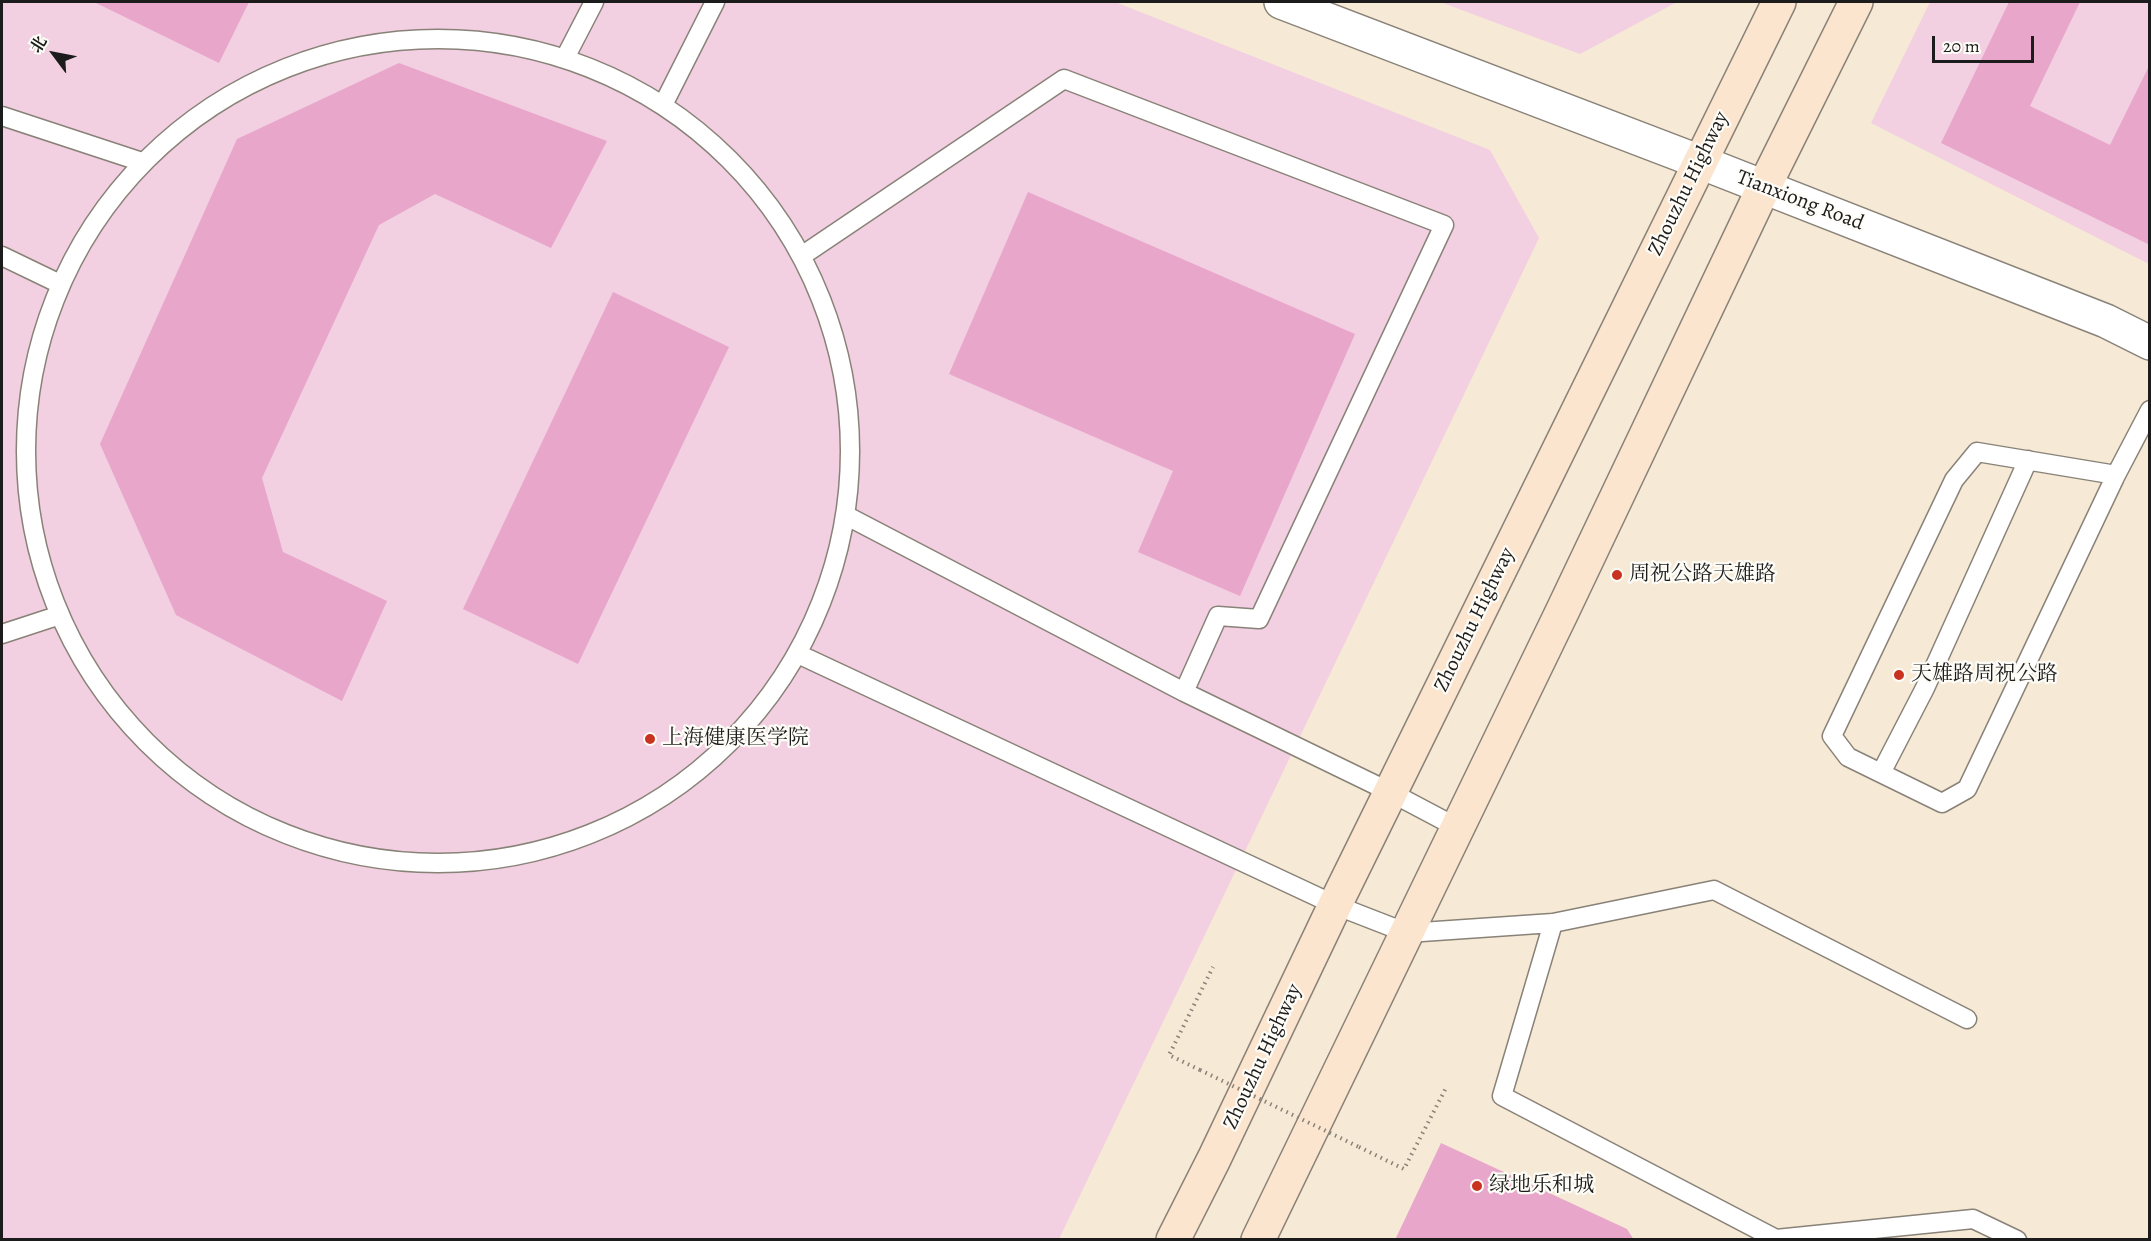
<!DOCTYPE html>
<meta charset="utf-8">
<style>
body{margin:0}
#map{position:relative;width:2151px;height:1241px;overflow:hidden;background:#f6e9d5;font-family:Alegreya,"Noto Serif SC",serif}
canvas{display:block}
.frame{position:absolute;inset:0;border:3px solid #1c1c1c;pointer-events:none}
.north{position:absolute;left:24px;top:24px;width:60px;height:60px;-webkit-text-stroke:4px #fdfcf7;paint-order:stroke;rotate:302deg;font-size:16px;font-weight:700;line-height:24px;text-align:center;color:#1c1c1c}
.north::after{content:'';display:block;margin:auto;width:21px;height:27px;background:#1c1c1c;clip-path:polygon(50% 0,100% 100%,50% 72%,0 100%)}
.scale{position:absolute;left:1932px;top:36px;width:102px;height:27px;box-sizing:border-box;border:3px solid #1c1c1c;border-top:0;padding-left:8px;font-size:18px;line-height:21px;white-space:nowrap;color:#1c1c1c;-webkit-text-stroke:4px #fdfcf7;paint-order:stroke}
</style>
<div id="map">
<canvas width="2151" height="1241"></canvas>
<div class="frame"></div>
<div class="north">北</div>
<div class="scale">20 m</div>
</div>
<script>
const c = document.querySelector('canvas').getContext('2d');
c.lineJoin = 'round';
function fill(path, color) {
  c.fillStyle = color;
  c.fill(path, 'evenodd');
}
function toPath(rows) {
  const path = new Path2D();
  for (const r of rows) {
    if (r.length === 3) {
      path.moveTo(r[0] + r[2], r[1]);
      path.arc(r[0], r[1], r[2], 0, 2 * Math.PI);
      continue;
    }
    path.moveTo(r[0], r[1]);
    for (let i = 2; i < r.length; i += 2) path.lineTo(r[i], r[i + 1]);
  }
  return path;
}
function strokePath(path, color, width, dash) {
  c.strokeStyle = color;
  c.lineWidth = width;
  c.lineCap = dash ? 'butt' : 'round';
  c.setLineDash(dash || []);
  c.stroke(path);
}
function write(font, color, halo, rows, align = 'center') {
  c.font = font + ' Alegreya,"Noto Serif SC",serif';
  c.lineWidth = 4.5;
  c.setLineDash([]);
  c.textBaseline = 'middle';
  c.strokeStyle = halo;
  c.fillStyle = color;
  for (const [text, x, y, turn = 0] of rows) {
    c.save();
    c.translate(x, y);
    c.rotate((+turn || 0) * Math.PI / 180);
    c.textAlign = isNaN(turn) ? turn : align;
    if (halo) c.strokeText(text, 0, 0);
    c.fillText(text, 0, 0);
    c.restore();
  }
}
fill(toPath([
 [2,2,1115,2,1490,150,1539,238,1059,1239,2,1240],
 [1440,2,1677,2,1580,54],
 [1930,2,2149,2,2149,264,1871,123]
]), '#f2cfe1');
fill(toPath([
 [94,2,249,2,219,63],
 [2009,2,2080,2,2030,106,2110,145,2150,64,2150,245,1941,143],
 [399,63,607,141,551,248,435,194,379,225,262,478,283,552,387,601,342,701,176,615,100,444,237,139],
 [1028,192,1355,334,1240,596,1138,552,1173,471,949,374],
 [613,292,729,347,578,664,463,609],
 [1441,1143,1627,1229,1634,1240,1395,1240]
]), '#e8a6cb');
const lane = toPath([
 [438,451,412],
 [566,56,594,2],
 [664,103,715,2],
 [2,116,142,162],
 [803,255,1064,79,1444,225,1259,619,1218,616,1184,692],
 [2,256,60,284],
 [2116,475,1977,452,1954,480,1832,736,1848,757,1942,803,1967,789,2116,475,2150,410],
 [847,516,1184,692,1390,792,1458,828],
 [2,634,57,616],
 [798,654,1335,905,1407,933,1553,923,1714,890,1967,1019],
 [1881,773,1925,688,2028,460],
 [1553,923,1502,1096,1776,1239,1973,1219,2017,1240]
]);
const street = toPath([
 [1281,2,1700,162,2106,321,2150,343]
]);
const secondary = toPath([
 [1173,1240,1214,1159,1335,905,1779,2],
 [1258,1240,1562,612,1764,187,1856,2]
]);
strokePath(lane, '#898278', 21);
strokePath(street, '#898278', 36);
strokePath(secondary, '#898278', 36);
strokePath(toPath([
 [1200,1070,1169,1055,1213,967],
 [1359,1147,1404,1169,1447,1086]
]), '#898278', 4, [1.5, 4.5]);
strokePath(lane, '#fff', 18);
strokePath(street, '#fff', 33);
strokePath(secondary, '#fce5cf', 33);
strokePath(toPath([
 [1200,1070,1359,1147]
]), '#898278', 4, [1.5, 4.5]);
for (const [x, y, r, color] of [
 [1617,575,6,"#c8321e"],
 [1899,675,6,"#c8321e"],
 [650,739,6,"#c8321e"],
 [1477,1186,6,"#c8321e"]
]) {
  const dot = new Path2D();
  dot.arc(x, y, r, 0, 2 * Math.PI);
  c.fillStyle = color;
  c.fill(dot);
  strokePath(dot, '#fdfcf7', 2);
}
write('21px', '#1c1c1c', '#fdfcf7', [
 ["Zhouzhu Highway",1689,184,-64],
 ["Tianxiong Road",1800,201,21],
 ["Zhouzhu Highway",1475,620,-64],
 ["Zhouzhu Highway",1263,1057,-65]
]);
write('21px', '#1c1c1c', '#fdfcf7', [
 ["周祝公路天雄路",1629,575],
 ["天雄路周祝公路",1911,675],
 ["上海健康医学院",662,739],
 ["绿地乐和城",1489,1186]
], 'left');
</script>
